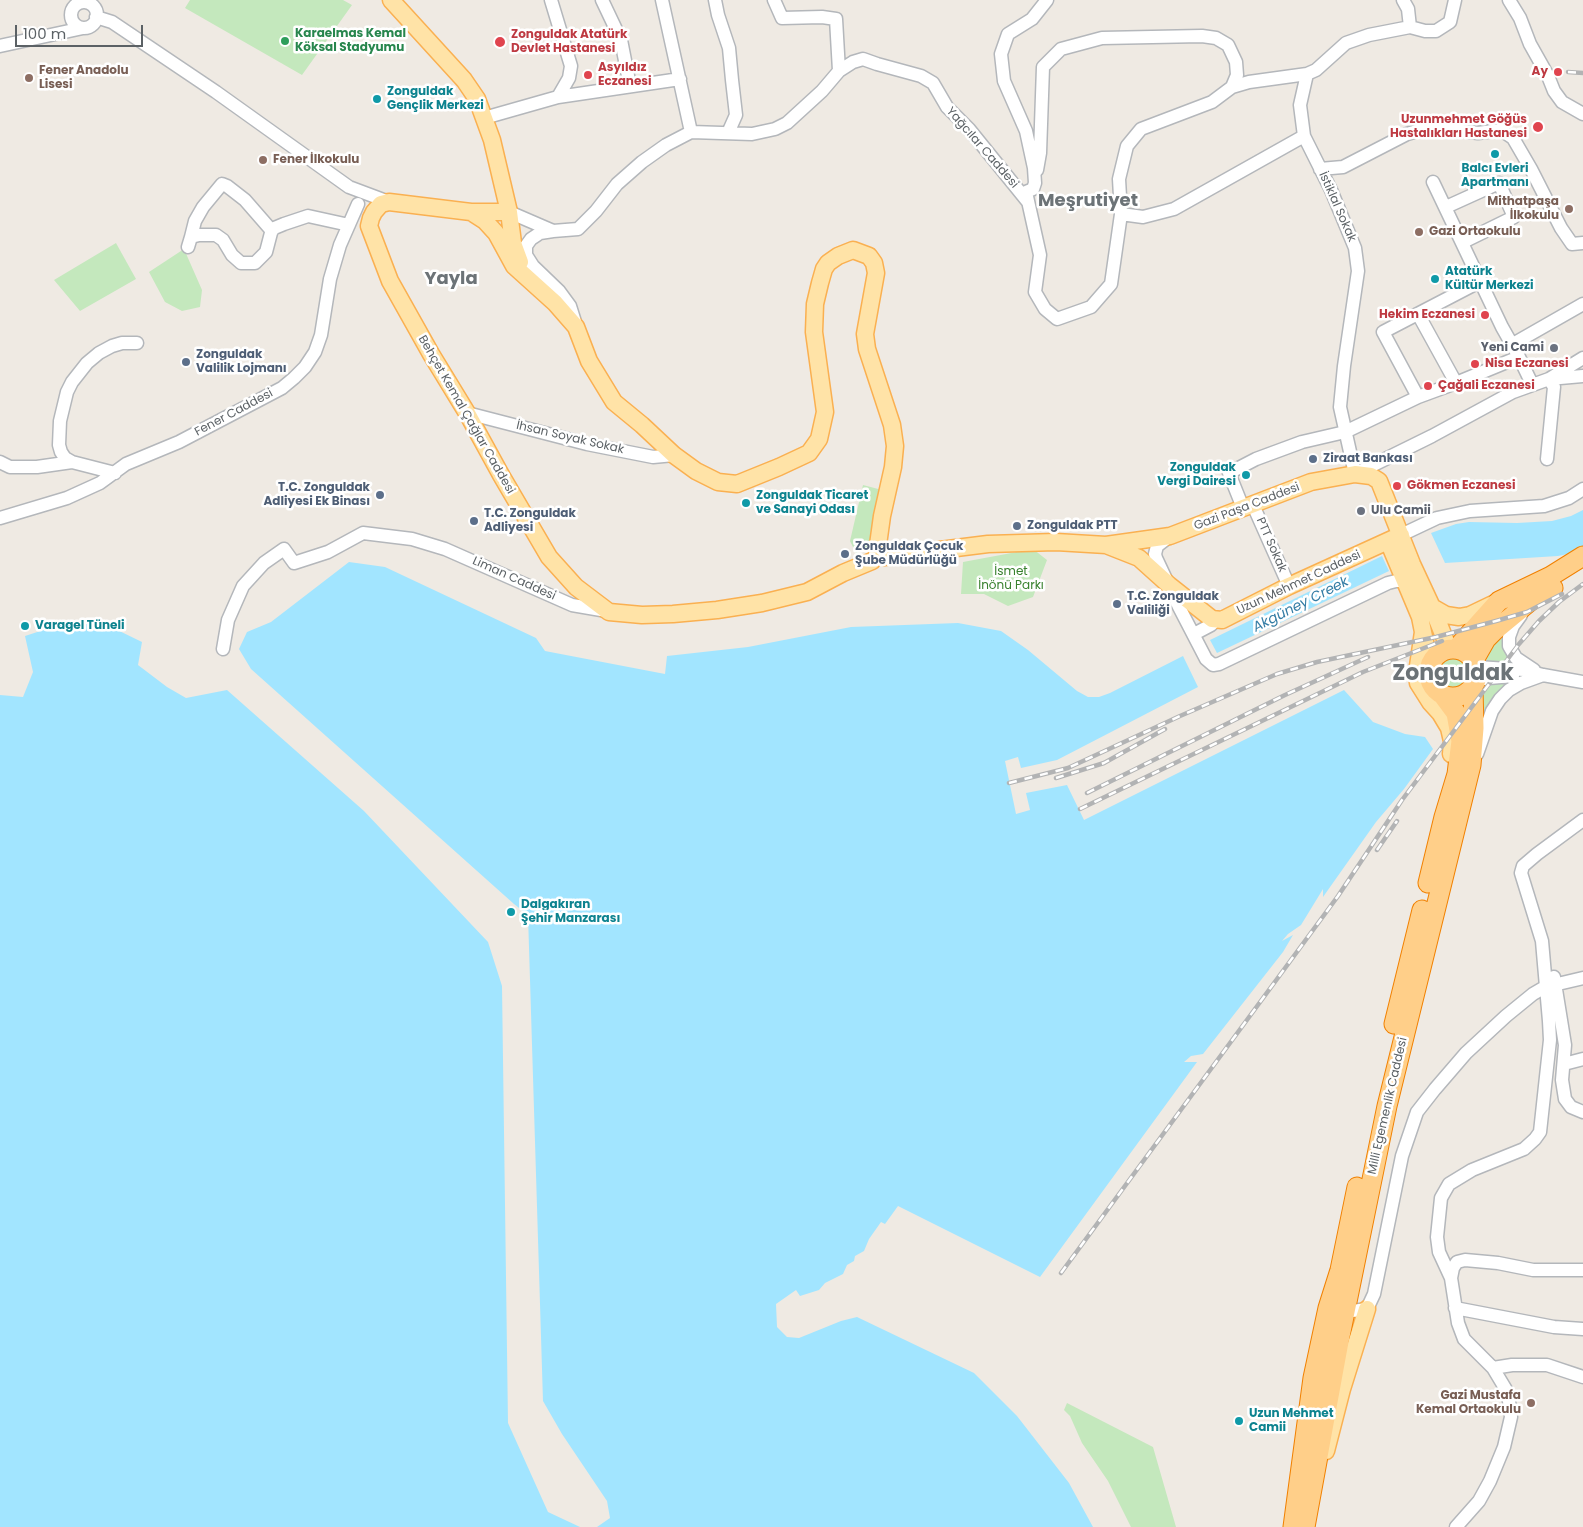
<!DOCTYPE html>
<meta charset="utf-8">
<style>
body{margin:0}
#map{position:relative;width:1583px;height:1527px;overflow:hidden;background:#efeae3;font-family:Poppins,sans-serif}
canvas{display:block}
.scale{position:absolute;left:15px;top:25px;width:128px;height:22px;box-sizing:border-box;border:2px solid #5b6165;border-top:0;padding-left:6px;font-size:15px;line-height:18px;white-space:nowrap;color:#5b6165;-webkit-text-stroke:4px #fff;paint-order:stroke}
</style>
<div id="map">
<canvas width="1583" height="1527"></canvas>
<div class="scale">100 m</div>
</div>
<script>
const c = document.querySelector('canvas').getContext('2d');
c.lineJoin = 'round';
function fill(path, color) {
  c.fillStyle = color;
  c.fill(path, 'evenodd');
}
function toPath(rows) {
  const path = new Path2D();
  for (const r of rows) {
    if (r.length === 3) {
      path.moveTo(r[0] + r[2], r[1]);
      path.arc(r[0], r[1], r[2], 0, 2 * Math.PI);
      continue;
    }
    path.moveTo(r[0], r[1]);
    for (let i = 2; i < r.length; i += 2) path.lineTo(r[i], r[i + 1]);
  }
  return path;
}
function strokePath(path, color, width, dash) {
  c.strokeStyle = color;
  c.lineWidth = width;
  c.lineCap = dash ? 'butt' : 'round';
  c.setLineDash(dash || []);
  c.stroke(path);
}
function write(font, color, halo, rows, align = 'center') {
  c.font = font + ' Poppins,sans-serif';
  c.lineWidth = 5;
  c.setLineDash([]);
  c.textBaseline = 'middle';
  c.strokeStyle = halo;
  c.fillStyle = color;
  for (const [text, x, y, turn = 0] of rows) {
    c.save();
    c.translate(x, y);
    c.rotate((+turn || 0) * Math.PI / 180);
    c.textAlign = isNaN(turn) ? turn : align;
    if (halo) c.strokeText(text, 0, 0);
    c.fillText(text, 0, 0);
    c.restore();
  }
}
fill(toPath([
 [190,0,343,0,352,5,302,75,185,8],
 [116,243,136,279,80,311,54,280],
 [184,249,202,290,200,307,182,311,165,302,149,272],
 [863,485,882,490,870,546,856,553,850,541],
 [1033,549,1047,560,1033,597,1008,606,984,594,961,594,963,562],
 [1505,630,1514,665,1493,664,1487,661,1485,656,1486,651],
 [1453,673,20],
 [1516,679,1480,736,1479,700,1495,680],
 [1067,1403,1153,1447,1176,1527,1131,1527,1108,1481,1082,1443,1070,1416,1064,1410]
]), '#c4e8bd');
fill(toPath([
 [1583,510,1583,548,1573,553,1558,556,1445,563,1431,533,1456,524,1469,522,1517,523,1552,521,1571,516],
 [1382,556,1389,571,1217,653,1210,640],
 [349,562,385,567,536,638,545,651,665,674,667,656,748,647,851,627,958,623,1001,631,1028,650,1077,691,1088,697,1099,697,1110,693,1183,656,1198,687,1057,760,1021,768,1018,757,1005,761,1016,814,1030,810,1026,793,1067,785,1084,820,1344,690,1373,722,1405,734,1425,737,1433,749,1404,789,1376,822,1323,897,1323,889,1301,925,1288,934,1282,941,1293,935,1283,952,1203,1054,1191,1056,1184,1062,1197,1062,1040,1277,898,1206,885,1224,881,1222,869,1239,864,1251,855,1256,854,1261,847,1265,843,1274,825,1283,819,1290,800,1296,796,1290,776,1304,777,1327,787,1337,799,1338,841,1321,857,1317,974,1373,1017,1416,1069,1483,1093,1527,597,1527,610,1518,607,1501,562,1434,543,1401,528,915,514,904,251,669,239,649,247,632,271,622],
 [65,623,105,624,142,642,138,665,167,687,186,698,227,690,364,811,488,942,502,986,508,1423,548,1512,580,1527,0,1527,0,695,23,697,33,672,25,636]
]), '#a2e5ff');
const minor = toPath([
 [602,0,621,40,630,86],
 [662,0,691,132],
 [715,0,718,15,729,48,732,80,736,115,728,133],
 [774,0,782,18,822,17,836,19,839,71],
 [1047,0,1032,19,1008,34,1001,54,1004,81,1026,131,1034,168,1035,183,1033,189,1026,192,1040,255,1035,292,1045,309,1057,319,1091,307,1111,284,1121,214,1119,179,1127,146,1141,129,1212,102,1232,87,1249,82,1307,74,1316,70,1346,43,1369,35,1410,27,1425,31,1436,31,1450,22,1455,0],
 [1403,0,1408,9,1410,27],
 [1509,0,1520,18,1530,44,1548,76,1554,91,1562,102,1583,114],
 [84,15,13],
 [96,17,112,22,216,92,349,187,389,202],
 [0,46,83,28],
 [1307,74,1300,105,1304,136,1331,190,1355,248,1358,271,1344,366,1340,407,1355,474,1432,436,1513,392,1549,379,1583,358],
 [558,97,680,79],
 [484,118,558,97,569,78,571,66,551,0],
 [1320,169,1343,167,1407,134,1431,127,1478,133,1501,130,1513,138,1531,169,1561,228,1572,244,1583,243],
 [1037,170,1040,153,1043,67,1061,49,1102,38,1202,36,1216,38,1228,45,1236,62,1237,75,1232,87],
 [1433,182,1502,327,1519,357],
 [1446,207,1499,183,1514,217,1463,242],
 [509,212,553,231,578,229,596,211,617,184,642,162,666,145,691,132,752,134,775,129,787,123,822,91,839,71,853,62,863,59,877,64,921,76,933,83,947,107,969,129,1028,202],
 [1121,214,1143,217,1174,209,1304,136],
 [553,231,540,233,531,239,526,246,526,255,533,266,559,291,570,306,576,325],
 [191,237,195,221,203,207,222,184,227,186,245,200,272,231],
 [188,247,191,237,199,235,216,235,223,240,232,255,241,263,255,263,266,252,272,229,284,224,308,216,349,225],
 [1418,314,1456,383],
 [1513,344,1583,304],
 [1418,397,1383,332,1481,281],
 [467,413,587,444,653,457,674,455],
 [1547,459,1554,387,1549,379,1583,376],
 [0,462,10,467,37,467,72,462],
 [115,473,72,462,65,458,61,452,59,445,60,421,67,392,72,382,87,363,99,353,112,346,122,343,137,343],
 [1253,505,1289,586],
 [1243,508,1229,473,1256,459,1302,442,1345,432,1418,397,1456,383,1519,357,1532,384],
 [0,518,67,498,100,483,126,464,179,442,282,388,294,378,305,367,315,352,321,335,330,279,340,245,358,204],
 [1401,535,1437,518,1470,511,1544,506,1569,498,1583,489],
 [1170,536,1157,546,1155,554,1156,558,1179,607,1206,659,1213,665,1219,664,1388,583,1396,581,1404,581],
 [1521,615,1513,626,1509,637,1509,646,1516,658,1534,670],
 [1194,634,1211,625,1217,619],
 [223,649,228,620,243,586,264,563,284,549,294,563,328,552,363,533,412,539,445,549,572,605,607,611],
 [1477,667,1524,670,1543,675,1583,682],
 [1476,681,1489,678,1513,676],
 [1477,754,1492,711,1500,699,1509,690,1521,683,1543,675],
 [1554,977,1565,1045,1562,1080,1565,1099,1571,1107,1583,1112],
 [1564,1064,1583,1059],
 [1451,1278,1439,1252,1437,1237,1441,1198,1449,1184,1472,1170,1524,1149,1535,1139,1540,1132,1550,1040,1549,1021,1542,941,1521,873,1523,866,1537,854,1583,820],
 [1455,1308,1554,1327,1583,1329],
 [1345,1312,1367,1309,1374,1294,1402,1156,1417,1112,1435,1089,1466,1053,1506,1016,1533,994,1545,987,1583,978],
 [1493,1368,1512,1365,1547,1365,1583,1377],
 [1456,1527,1479,1501,1490,1481,1504,1447,1511,1417,1508,1393,1493,1368,1464,1339,1458,1323,1451,1278,1453,1268,1457,1262,1465,1260,1498,1263,1533,1270,1583,1270]
]);
const major = toPath([
 [391,0,464,80,477,99,492,140,509,212,513,243,520,262],
 [471,212,485,221,496,233,514,266,555,303,576,327,589,361,614,402,642,425,674,455,696,471,718,482,737,484,779,467,809,453,819,439,825,412,814,332,815,304,820,283,824,269,828,263,838,256,853,250,869,256,874,263,876,273,865,334,867,349,892,425,895,446,893,467,882,516,877,552],
 [509,212,471,212,389,202,381,204,374,212,371,218,369,226,390,281,431,354,467,413,501,475,549,557,576,587,609,612,642,615,673,614,717,610,762,603,807,592,843,573,872,561],
 [1388,541,1420,617,1430,666],
 [1106,545,1139,558,1169,585,1212,619,1222,620,1289,586,1401,535],
 [884,557,988,544,1056,542,1106,545,1170,536,1311,482,1355,474,1371,476,1379,481,1412,564,1432,607,1449,649],
 [1432,607,1446,615,1459,617,1470,615,1495,603],
 [1420,617,1423,632,1417,673,1418,683,1430,702,1440,713,1449,728,1452,741,1451,754],
 [1326,1451,1342,1389,1367,1309]
]);
const highway = toPath([
 [1453,673,24],
 [1456,649,1499,601,1551,576,1583,556],
 [1474,660,1486,639,1494,631,1534,598,1553,588],
 [1428,883,1444,817,1457,774,1461,741,1456,713,1442,694],
 [1394,1024,1422,910],
 [1293,1527,1313,1378,1328,1308,1340,1270,1357,1187],
 [1305,1527,1340,1336,1387,1106,1471,765,1474,728,1473,688]
]);
strokePath(minor, '#b4b7bb', 15);
strokePath(major, '#fab051', 19);
strokePath(highway, '#f18000', 21);
strokePath(minor, '#fff', 12);
strokePath(major, '#ffe3a7', 16);
strokePath(highway, '#ffcf89', 19);
const rail = toPath([
 [1568,72,1583,73],
 [1056,778,1104,763,1165,729],
 [1009,783,1068,768,1180,716,1277,674,1317,662,1436,637,1496,621,1527,612,1562,594],
 [1087,793,1285,695,1368,657],
 [1080,809,1363,672,1442,641],
 [1377,850,1397,821],
 [1061,1273,1338,896,1402,800,1519,644,1539,621,1559,602,1583,584]
]);
strokePath(rail, '#b2b3b4', 4.5);
strokePath(rail, '#fff', 2.5, [8]);
for (const [x, y, r, color] of [
 [285,41,5,"#2e9e5b"],
 [500,42,6,"#e0444e"],
 [1558,72,5,"#e0444e"],
 [588,75,5,"#e0444e"],
 [29,78,5,"#8d6e63"],
 [377,99,5,"#0f9aa8"],
 [1538,127,6,"#e0444e"],
 [1495,154,5,"#0f9aa8"],
 [263,160,5,"#8d6e63"],
 [1569,209,5,"#8d6e63"],
 [1419,232,5,"#8d6e63"],
 [1435,279,5,"#0f9aa8"],
 [1485,315,5,"#e0444e"],
 [1554,348,5,"#6b7280"],
 [186,362,5,"#5c6f8a"],
 [1475,364,5,"#e0444e"],
 [1428,386,5,"#e0444e"],
 [1313,459,5,"#5c6f8a"],
 [1246,475,5,"#0f9aa8"],
 [1397,486,5,"#e0444e"],
 [380,495,5,"#5c6f8a"],
 [746,503,5,"#0f9aa8"],
 [1361,511,5,"#6b7280"],
 [474,521,5,"#5c6f8a"],
 [1017,526,5,"#5c6f8a"],
 [845,554,5,"#5c6f8a"],
 [1117,604,5,"#5c6f8a"],
 [25,626,5,"#0f9aa8"],
 [511,912,5,"#0f9aa8"],
 [1531,1403,5,"#8d6e63"],
 [1239,1421,5,"#0f9aa8"]
]) {
  const dot = new Path2D();
  dot.arc(x, y, r, 0, 2 * Math.PI);
  c.fillStyle = color;
  c.fill(dot);
  strokePath(dot, '#fff', 2);
}
write('bold 12px', '#27864d', '#fff', [
 ["Karaelmas Kemal",295,34],
 ["Köksal Stadyumu",295,48]
], 'left');
write('bold 12px', '#be3a42', '#fff', [
 ["Zonguldak Atatürk",511,35],
 ["Devlet Hastanesi",511,49],
 ["Asyıldız",598,68],
 ["Eczanesi",598,82],
 ["Ay",1548,72,"right"],
 ["Uzunmehmet Göğüs",1527,120,"right"],
 ["Hastalıkları Hastanesi",1527,134,"right"],
 ["Hekim Eczanesi",1475,315,"right"],
 ["Nisa Eczanesi",1485,364],
 ["Çağali Eczanesi",1438,386],
 ["Gökmen Eczanesi",1407,486]
], 'left');
write('bold 12px', '#785e54', '#fff', [
 ["Fener Anadolu",39,71],
 ["Lisesi",39,85],
 ["Fener İlkokulu",273,160],
 ["Mithatpaşa",1559,202,"right"],
 ["İlkokulu",1559,216,"right"],
 ["Gazi Ortaokulu",1429,232],
 ["Gazi Mustafa",1521,1396,"right"],
 ["Kemal Ortaokulu",1521,1410,"right"]
], 'left');
write('bold 12px', '#0d838f', '#fff', [
 ["Zonguldak",387,92],
 ["Gençlik Merkezi",387,106],
 ["Balcı Evleri",1495,169,"center"],
 ["Apartmanı",1495,183,"center"],
 ["Atatürk",1445,272],
 ["Kültür Merkezi",1445,286],
 ["Zonguldak",1236,468,"right"],
 ["Vergi Dairesi",1236,482,"right"],
 ["Zonguldak Ticaret",756,496],
 ["ve Sanayi Odası",756,510],
 ["Varagel Tüneli",35,626],
 ["Dalgakıran",521,905],
 ["Şehir Manzarası",521,919],
 ["Uzun Mehmet",1249,1414],
 ["Camii",1249,1428]
], 'left');
write('12px', '#5b6165', '#fff', [
 ["Yağcılar Caddesi",982,148,49],
 ["İstiklal Sokak",1337,207,66],
 ["Fener Caddesi",234,413,-28],
 ["Behçet Kemal Çağlar Caddesi",466,415,60],
 ["İhsan Soyak Sokak",570,438,13],
 ["Gazi Paşa Caddesi",1247,507,-21],
 ["PTT Sokak",1271,545,66],
 ["Liman Caddesi",514,579,24],
 ["Uzun Mehmet Caddesi",1299,583,-25],
 ["Milli Egemenlik Caddesi",1388,1106,-77]
]);
write('bold 12px', '#5b616d', '#fff', [
 ["Yeni Cami",1544,348],
 ["Ulu Camii",1371,511,"left"]
], 'right');
write('bold 12px', '#4e5e75', '#fff', [
 ["Zonguldak",196,355],
 ["Valilik Lojmanı",196,369],
 ["Ziraat Bankası",1323,459],
 ["T.C. Zonguldak",370,488,"right"],
 ["Adliyesi Ek Binası",370,502,"right"],
 ["T.C. Zonguldak",484,514],
 ["Adliyesi",484,528],
 ["Zonguldak PTT",1027,526],
 ["Zonguldak Çocuk",855,547],
 ["Şube Müdürlüğü",855,561],
 ["T.C. Zonguldak",1127,597],
 ["Valiliği",1127,611]
], 'left');
write('12px', '#38812e', '#fff', [
 ["İsmet",1011,572],
 ["İnönü Parkı",1011,586]
]);
write('italic 14px', '#347da5', '#fff', [
 ["Akgüney Creek",1301,605,-27]
]);
write('bold 18px', '#6c7377', '#fff', [
 ["Meşrutiyet",1088,201],
 ["Yayla",451,279]
]);
write('bold 22px', '#6c7377', '#fff', [
 ["Zonguldak",1453,674]
]);
</script>
